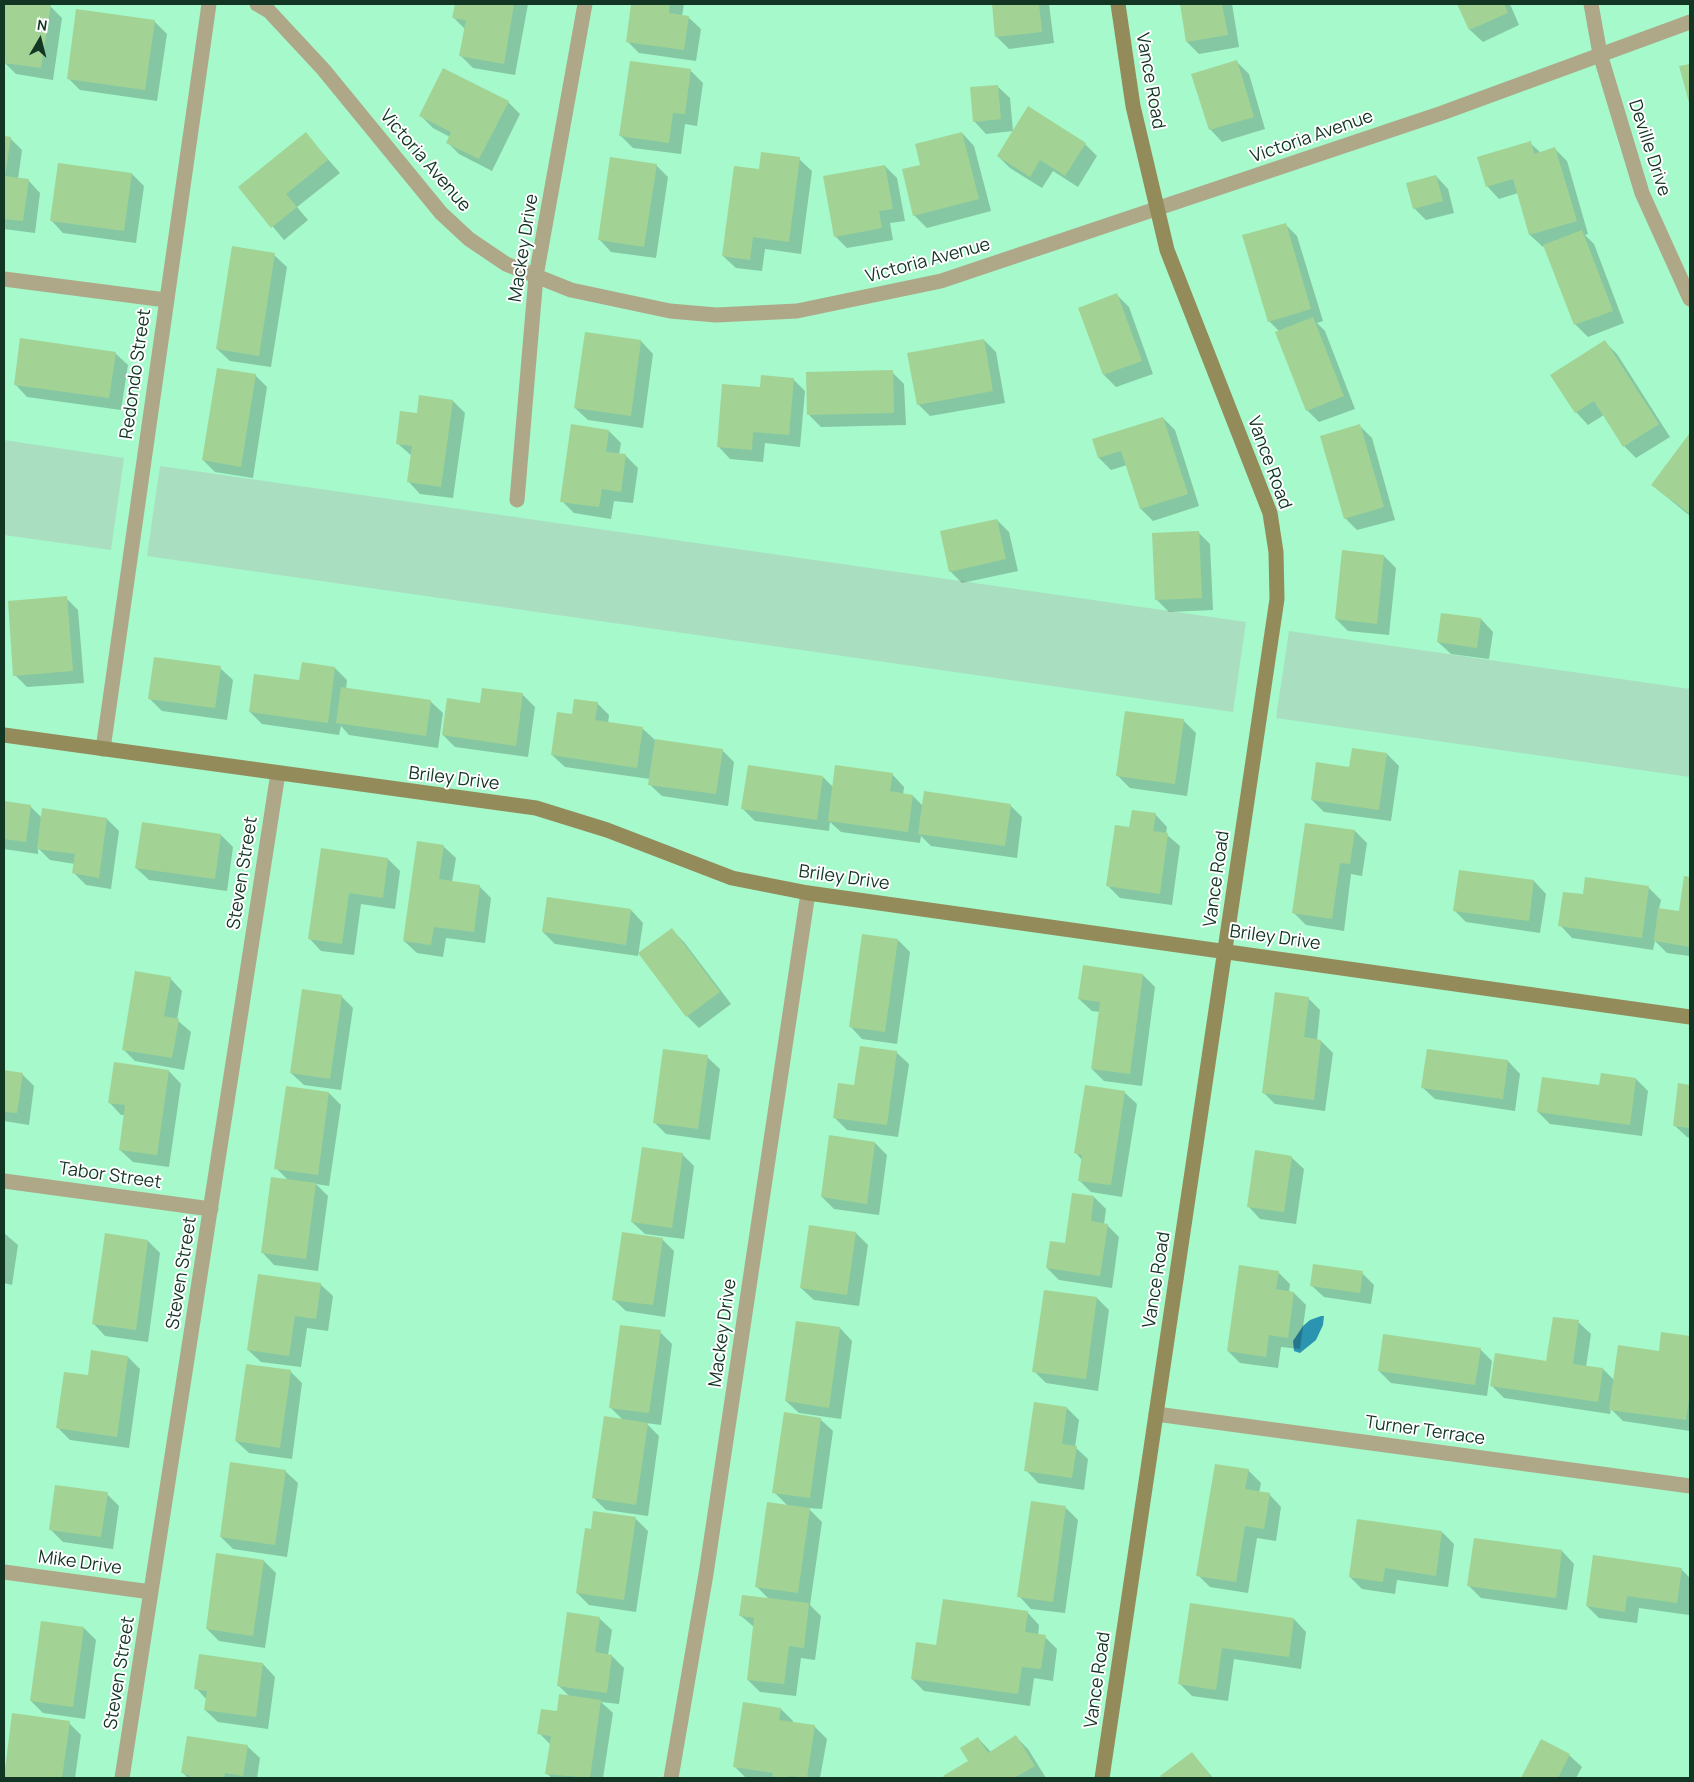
<!DOCTYPE html>
<style>
body{margin:0}
#map{position:relative;width:1694px;height:1782px;overflow:hidden;background:#a5f9cb;font-family:Manrope,sans-serif}
canvas{display:block}
.frame{position:absolute;inset:0;border:5px solid #123524;pointer-events:none}
.north{position:absolute;left:15px;top:15px;width:50px;height:50px;-webkit-text-stroke:4px #fff;paint-order:stroke;rotate:8deg;font-size:14px;font-weight:700;line-height:20px;text-align:center;color:#123524}
.north::after{content:'';display:block;margin:auto;width:18px;height:22px;background:#123524;clip-path:polygon(50% 0,100% 100%,50% 72%,0 100%)}
</style>
<div id="map">
<canvas width="1694" height="1782"></canvas>
<div class="frame"></div>
<div class="north">N</div>
</div>
<script>
const c = document.querySelector('canvas').getContext('2d');
c.lineJoin = 'round';
function fill(path, color) {
  c.fillStyle = color;
  c.fill(path, 'evenodd');
}
function toPath(rows) {
  const path = new Path2D();
  for (const r of rows) {
    path.moveTo(r[0], r[1]);
    for (let i = 2; i < r.length; i += 2) path.lineTo(r[i], r[i + 1]);
  }
  return path;
}
function strokePath(path, color, width, dash) {
  c.strokeStyle = color;
  c.lineWidth = width;
  c.lineCap = dash ? 'butt' : 'round';
  c.setLineDash(dash || []);
  c.stroke(path);
}
function write(font, color, halo, rows, align = 'center') {
  c.font = font + ' Manrope,sans-serif';
  c.lineWidth = 4;
  c.setLineDash([]);
  c.textBaseline = 'middle';
  c.strokeStyle = halo;
  c.fillStyle = color;
  for (const [text, x, y, turn = 0] of rows) {
    c.save();
    c.translate(x, y);
    c.rotate((+turn || 0) * Math.PI / 180);
    c.textAlign = isNaN(turn) ? turn : align;
    if (halo) c.strokeText(text, 0, 0);
    c.fillText(text, 0, 0);
    c.restore();
  }
}
fill(toPath([
 [4,440,124,458,111,550,4,535],
 [160,466,1246,622,1233,712,147,556],
 [1289,631,1690,689,1690,777,1276,718]
]), '#a9dfc0');
fill(toPath([
 [1321,1316,1324,1316,1323,1325,1316,1340,1300,1353,1294,1351,1293,1341,1303,1326,1310,1320]
]), '#2b95b1');
fill(toPath([
 [4,4,50,6,62,18,53,80,16,74,4,62],
 [456,4,528,4,515,75,473,68,461,56,465,29,454,18],
 [632,4,684,4,682,16,688,17,701,29,696,61,639,53,627,41],
 [993,4,1049,4,1054,43,1009,49,997,37],
 [1181,4,1232,4,1239,47,1199,54,1187,42],
 [1459,4,1510,4,1519,25,1483,42,1470,30],
 [154,21,167,34,157,101,80,90,68,78],
 [1237,62,1249,74,1265,129,1222,142,1210,129],
 [691,71,703,83,697,126,685,124,681,154,633,148,621,136],
 [997,86,1010,98,1013,131,986,134,974,121],
 [508,102,520,114,492,171,459,154,447,142,450,137,433,128,421,116],
 [962,133,974,146,991,211,927,228,914,215,921,166],
 [306,134,340,173,297,207,308,220,284,240,240,187],
 [4,137,10,138,22,150,18,179,28,180,40,193,35,233,4,229],
 [1530,143,1541,153,1555,149,1567,161,1588,234,1585,235,1594,244,1624,323,1588,337,1576,325,1545,246,1543,247,1530,235,1518,193,1499,199,1487,186],
 [1085,144,1097,156,1078,187,1053,171,1042,188,1010,168,998,156],
 [799,159,812,171,801,254,765,249,762,271,736,268,723,256],
 [656,165,668,177,656,258,611,252,599,239],
 [885,166,897,178,905,221,890,223,893,240,847,248,835,236],
 [132,174,144,186,136,243,63,233,51,220],
 [1436,176,1448,189,1454,213,1426,220,1414,208],
 [1285,224,1297,236,1323,321,1317,323,1325,331,1355,409,1319,422,1307,410,1279,331,1269,321],
 [274,255,287,267,271,367,230,361,217,349],
 [1117,295,1129,307,1153,374,1116,387,1104,375],
 [586,334,641,341,653,354,643,428,588,420,575,408],
 [984,340,996,352,1005,403,930,416,918,404],
 [1605,342,1617,354,1670,437,1636,458,1624,446,1604,415,1588,425,1576,412,1552,375],
 [115,353,128,365,121,410,27,397,15,384],
 [892,372,904,384,906,425,821,427,809,415],
 [255,375,267,387,253,478,215,472,203,460],
 [793,379,805,391,800,447,765,443,763,462,730,459,718,446,761,388],
 [453,401,465,413,453,498,420,494,408,481,412,456,397,443,418,415],
 [1163,418,1175,430,1199,506,1153,521,1141,509,1127,465,1111,470,1099,458,1093,440],
 [1359,425,1372,438,1395,520,1357,530,1345,518],
 [609,431,621,443,619,455,626,456,638,468,633,503,614,501,611,519,574,513,562,501],
 [1689,435,1690,436,1690,516,1652,485],
 [997,520,1009,532,1018,571,962,583,950,571],
 [1198,532,1210,544,1213,610,1169,612,1157,600],
 [1384,556,1396,568,1389,635,1348,631,1336,619],
 [66,598,78,610,84,683,27,687,15,675],
 [1481,619,1493,632,1489,659,1451,654,1438,642],
 [303,664,335,668,347,680,346,689,430,701,443,713,438,748,349,735,341,726,339,735,262,724,250,712,300,682],
 [220,668,233,680,227,720,162,711,149,698],
 [484,689,523,695,535,707,528,757,455,747,443,735,481,704],
 [597,703,609,715,608,723,642,728,655,740,722,750,734,762,728,806,662,796,649,784,650,779,565,767,552,755,573,715],
 [1126,713,1184,721,1196,733,1187,796,1130,788,1117,775],
 [1387,754,1399,766,1391,821,1324,812,1312,800,1351,768],
 [892,774,904,787,903,795,913,796,923,806,1010,805,1022,817,1017,858,931,846,921,836,920,843,841,832,830,822,829,831,755,821,743,809,823,777,833,787],
 [4,803,30,806,42,818,107,819,119,831,111,889,86,885,74,873,75,864,50,860,38,848,38,854,4,849],
 [1155,814,1167,827,1166,834,1180,846,1172,905,1120,898,1108,886,1130,829],
 [1355,831,1367,843,1362,876,1351,874,1344,931,1306,925,1294,913],
 [221,835,233,847,227,891,149,880,136,868],
 [443,846,456,858,452,882,479,886,491,898,485,943,446,938,443,957,417,953,404,941],
 [322,850,388,859,400,871,395,909,361,904,354,955,321,951,309,938],
 [1685,878,1690,878,1690,956,1667,953,1655,941,1653,950,1572,938,1560,925,1584,896,1649,888,1661,900,1659,909,1681,912],
 [1534,881,1546,894,1540,933,1466,922,1454,910],
 [631,910,643,923,638,956,555,944,543,932],
 [672,930,684,942,731,1004,699,1028,687,1016],
 [898,940,910,952,897,1044,862,1039,850,1026],
 [1143,975,1155,987,1142,1086,1104,1081,1092,1069,1100,1012,1092,1011,1079,999],
 [170,978,182,991,177,1020,191,1032,184,1070,135,1061,123,1049],
 [341,996,353,1008,341,1090,304,1085,291,1073],
 [1308,998,1320,1010,1317,1040,1321,1041,1333,1053,1325,1111,1275,1104,1263,1092],
 [896,1052,909,1064,898,1137,847,1130,834,1117,855,1087],
 [707,1057,720,1069,710,1140,666,1134,654,1122],
 [1508,1061,1520,1074,1515,1111,1435,1099,1422,1087],
 [4,1071,22,1074,34,1086,29,1125,4,1121],
 [169,1071,181,1084,169,1167,133,1162,120,1150,125,1115,121,1115,109,1102],
 [1636,1079,1648,1091,1642,1136,1550,1124,1538,1112,1600,1086],
 [1679,1085,1690,1086,1690,1138,1687,1137,1674,1125],
 [1124,1092,1137,1104,1122,1197,1091,1192,1079,1180,1082,1160,1076,1153],
 [329,1093,341,1105,329,1186,316,1184,328,1196,318,1271,274,1265,262,1252,288,1180,276,1168],
 [831,1137,875,1143,887,1155,879,1215,834,1209,822,1197],
 [682,1154,694,1166,684,1239,645,1234,632,1222],
 [1291,1157,1304,1169,1296,1224,1260,1219,1248,1206],
 [1094,1197,1106,1209,1104,1224,1107,1225,1119,1237,1112,1288,1059,1280,1047,1268,1066,1245],
 [4,1233,18,1245,12,1285,4,1283],
 [856,1233,868,1245,859,1306,814,1300,801,1288],
 [662,1239,674,1251,665,1317,626,1311,613,1299],
 [148,1241,160,1253,148,1342,105,1336,93,1323],
 [1278,1272,1290,1284,1289,1293,1294,1293,1306,1305,1300,1349,1281,1347,1278,1368,1240,1363,1228,1351],
 [1362,1273,1374,1285,1371,1304,1324,1297,1311,1285],
 [320,1284,333,1296,328,1331,307,1328,301,1367,261,1362,248,1350],
 [1097,1298,1109,1310,1098,1391,1046,1383,1034,1371],
 [1578,1322,1591,1334,1586,1367,1603,1369,1615,1381,1660,1352,1662,1334,1690,1338,1690,1431,1623,1421,1611,1409,1610,1414,1504,1398,1491,1385,1547,1362],
 [840,1328,852,1341,841,1419,799,1413,786,1401],
 [660,1332,672,1344,661,1425,646,1423,659,1436,648,1516,606,1510,594,1498,623,1420,610,1407],
 [1480,1349,1492,1361,1487,1396,1391,1383,1379,1371],
 [128,1357,140,1369,129,1448,70,1440,58,1428,89,1376],
 [290,1371,302,1383,292,1459,249,1453,236,1441],
 [1067,1408,1079,1420,1075,1447,1088,1459,1084,1490,1038,1483,1026,1470],
 [820,1419,833,1431,822,1509,808,1508,822,1522,810,1605,821,1616,815,1660,801,1658,796,1696,760,1692,748,1680,754,1627,740,1615,769,1599,756,1586,788,1506,774,1492],
 [1248,1470,1261,1483,1259,1493,1269,1494,1281,1507,1276,1541,1257,1538,1248,1593,1210,1587,1198,1575],
 [285,1471,298,1483,287,1557,233,1549,221,1537],
 [107,1494,119,1506,113,1549,63,1542,50,1529],
 [1066,1508,1078,1520,1065,1613,1031,1609,1019,1596],
 [636,1519,648,1531,636,1612,589,1605,577,1593,592,1531],
 [1442,1532,1454,1544,1448,1587,1397,1580,1395,1594,1362,1589,1350,1577],
 [1562,1551,1574,1564,1567,1610,1481,1598,1469,1586],
 [264,1561,276,1573,265,1648,219,1641,207,1629],
 [1681,1569,1690,1578,1689,1615,1639,1608,1637,1623,1599,1618,1587,1606],
 [1191,1605,1294,1619,1306,1632,1301,1669,1234,1659,1228,1701,1192,1696,1180,1684],
 [1027,1612,1039,1625,1038,1636,1045,1637,1057,1649,1053,1681,1034,1678,1030,1706,924,1691,912,1679,938,1646],
 [599,1618,612,1630,608,1655,612,1656,624,1668,619,1704,601,1702,613,1713,603,1778,552,1778,546,1773,551,1745,539,1733,570,1697,558,1685],
 [84,1628,96,1640,85,1719,43,1713,31,1701],
 [200,1656,263,1664,275,1677,268,1729,218,1722,205,1710,207,1700,196,1688],
 [781,1709,793,1721,793,1723,814,1726,827,1739,820,1778,746,1778,735,1767],
 [13,1715,69,1723,81,1735,75,1778,4,1778],
 [1016,1737,1028,1749,1046,1778,945,1777,970,1762,978,1738,991,1752],
 [1542,1741,1569,1755,1582,1767,1576,1778,1523,1778],
 [247,1746,260,1758,257,1778,188,1778,183,1773],
 [1192,1753,1213,1778,1164,1778,1162,1776]
]), '#0003');
fill(toPath([
 [4,4,51,4,41,68,4,63],
 [455,4,514,4,504,64,459,56,466,20,452,18],
 [631,4,670,4,669,13,689,16,684,50,626,42],
 [992,4,1039,4,1042,32,995,37],
 [1180,4,1222,4,1228,35,1186,42],
 [1457,4,1504,4,1508,13,1469,30],
 [76,9,155,20,145,90,67,79],
 [1237,60,1254,117,1209,130,1191,74],
 [630,61,691,69,685,114,673,113,669,143,619,136],
 [1690,64,1690,106,1679,66],
 [443,68,509,101,479,159,446,143,451,132,419,116],
 [998,85,1001,119,973,122,970,87],
 [1028,106,1086,143,1065,176,1040,160,1030,177,997,156],
 [306,132,328,160,286,194,297,207,271,228,238,187],
 [962,132,979,199,913,216,902,169,920,165,915,144],
 [4,136,11,137,5,176,29,179,23,221,4,219],
 [1531,141,1534,154,1555,147,1577,221,1529,235,1513,179,1486,187,1477,157],
 [761,152,800,157,789,242,753,237,750,260,722,256,734,166,759,169],
 [610,157,657,164,644,247,598,240],
 [58,163,132,173,124,231,50,221],
 [885,165,893,209,879,211,882,228,834,237,823,176],
 [1436,175,1443,201,1413,209,1406,183],
 [1286,223,1311,309,1268,322,1242,235],
 [1582,230,1613,311,1574,325,1543,245],
 [232,246,275,253,259,356,216,349],
 [1117,293,1142,361,1103,375,1078,308],
 [1313,317,1344,396,1306,411,1275,332],
 [585,332,641,340,631,416,574,408],
 [20,338,116,352,109,398,14,385],
 [984,339,993,391,917,405,907,353],
 [1605,340,1659,424,1623,447,1594,401,1575,413,1550,375],
 [217,368,256,374,241,467,202,460],
 [893,370,894,413,807,415,806,372],
 [761,375,794,378,789,435,753,432,752,450,717,447,722,384,760,387],
 [419,395,453,400,441,487,407,482,412,446,396,444,400,411,417,413],
 [1163,417,1188,494,1140,509,1121,451,1098,458,1092,439],
 [571,424,609,430,606,452,626,454,621,492,602,489,599,507,560,502],
 [1360,424,1384,507,1344,519,1320,436],
 [1689,434,1690,435,1690,514,1651,485],
 [997,519,1006,559,949,572,940,531],
 [1199,531,1202,598,1155,600,1152,533],
 [1342,550,1384,555,1377,624,1335,619],
 [67,596,73,671,13,676,8,601],
 [1441,613,1481,618,1477,648,1437,642],
 [154,657,221,666,215,708,148,699],
 [302,662,335,667,328,723,249,712,254,674,299,680],
 [341,687,431,700,426,736,336,723],
 [482,688,523,693,516,746,442,735,447,698,480,703],
 [574,699,598,702,595,720,643,727,637,768,551,755,557,712,572,714],
 [1125,711,1184,719,1175,784,1116,776],
 [655,739,723,749,716,794,648,785],
 [1352,748,1387,753,1379,810,1311,800,1316,762,1349,767],
 [748,765,823,776,817,820,741,809],
 [835,765,893,773,890,791,913,795,908,832,828,821],
 [924,791,1011,804,1005,846,918,834],
 [4,801,31,805,26,842,4,839],
 [42,808,107,818,99,878,72,873,75,854,37,849],
 [1132,810,1156,813,1153,831,1168,833,1160,894,1106,886,1115,825,1129,827],
 [142,822,221,834,215,879,135,868],
 [1305,823,1355,830,1350,864,1340,863,1332,919,1292,913],
 [417,841,444,845,439,879,480,885,474,932,434,927,431,945,403,941],
 [321,848,388,858,383,898,349,893,342,944,308,939],
 [1459,870,1534,880,1529,921,1453,911],
 [1684,876,1690,877,1690,947,1654,941,1658,908,1679,911],
 [1585,877,1649,886,1642,938,1558,926,1563,892,1583,894],
 [547,897,631,909,626,945,542,932],
 [672,928,720,992,686,1017,638,953],
 [862,934,898,939,885,1032,849,1027],
 [1083,965,1143,974,1130,1074,1091,1069,1100,1002,1078,999],
 [135,971,171,977,164,1016,179,1019,172,1058,122,1050],
 [302,989,342,995,330,1079,290,1073],
 [1275,992,1309,997,1304,1037,1321,1040,1314,1100,1262,1093],
 [860,1046,897,1051,887,1125,833,1118,838,1083,854,1085],
 [663,1049,708,1055,698,1129,653,1123],
 [1427,1049,1508,1060,1503,1099,1421,1088],
 [114,1062,169,1070,157,1155,119,1150,125,1105,108,1103],
 [4,1070,23,1073,17,1113,4,1112],
 [1601,1073,1636,1078,1630,1125,1537,1112,1542,1077,1599,1085],
 [1678,1083,1690,1085,1690,1128,1673,1126],
 [1085,1085,1125,1091,1111,1185,1078,1181,1082,1155,1074,1153],
 [286,1086,329,1092,318,1175,274,1169],
 [829,1135,875,1142,867,1204,821,1197],
 [642,1147,683,1153,672,1228,631,1222],
 [1255,1150,1292,1156,1284,1212,1247,1207],
 [271,1177,316,1183,306,1259,261,1253],
 [1072,1193,1094,1196,1091,1221,1108,1224,1100,1276,1046,1268,1050,1241,1065,1243],
 [809,1225,856,1232,847,1295,800,1288],
 [622,1232,663,1238,653,1305,612,1300],
 [105,1233,148,1240,136,1330,92,1324],
 [1313,1264,1363,1271,1360,1293,1310,1286],
 [1239,1265,1279,1271,1276,1289,1294,1292,1288,1338,1269,1335,1266,1357,1227,1351],
 [258,1274,321,1283,316,1319,295,1316,289,1356,247,1350],
 [1044,1290,1097,1297,1086,1379,1032,1372],
 [1553,1317,1579,1320,1573,1364,1603,1368,1598,1402,1490,1386,1495,1353,1546,1361],
 [796,1321,840,1327,829,1408,785,1401],
 [620,1325,661,1330,649,1413,609,1408],
 [1661,1332,1690,1336,1690,1391,1686,1420,1609,1410,1618,1345,1659,1351],
 [1383,1334,1481,1348,1475,1385,1378,1371],
 [91,1350,128,1356,117,1437,56,1428,64,1372,88,1375],
 [246,1364,291,1370,280,1448,235,1441],
 [1034,1402,1067,1407,1062,1444,1077,1446,1072,1478,1024,1471],
 [784,1412,821,1418,810,1498,772,1493],
 [604,1416,648,1423,636,1505,592,1498],
 [230,1462,286,1470,275,1545,220,1537],
 [1215,1464,1249,1469,1245,1489,1270,1493,1264,1529,1245,1526,1236,1582,1196,1576],
 [55,1485,108,1492,101,1537,49,1530],
 [1031,1501,1066,1506,1053,1602,1017,1597],
 [767,1502,810,1508,798,1593,755,1587],
 [593,1511,636,1517,624,1600,576,1593,585,1528,591,1529],
 [1357,1519,1442,1531,1436,1576,1385,1568,1383,1582,1349,1577],
 [1474,1538,1562,1550,1556,1598,1467,1586],
 [216,1553,264,1560,253,1636,206,1629],
 [1593,1555,1682,1568,1677,1603,1627,1596,1625,1612,1586,1606],
 [742,1595,809,1603,804,1648,789,1646,784,1684,747,1680,754,1618,739,1616],
 [943,1599,1028,1611,1025,1632,1046,1635,1041,1669,1022,1667,1018,1694,911,1679,916,1642,936,1645],
 [1190,1603,1294,1618,1289,1657,1222,1648,1216,1690,1178,1684],
 [567,1612,600,1617,595,1652,612,1655,607,1693,557,1686],
 [41,1621,84,1627,73,1707,30,1701],
 [199,1654,263,1663,256,1717,204,1710,207,1691,194,1689],
 [559,1694,601,1700,590,1778,545,1774,551,1736,537,1734,541,1709,557,1711],
 [743,1702,781,1708,779,1720,815,1725,807,1778,789,1776,789,1778,772,1778,773,1773,733,1767],
 [12,1713,70,1721,62,1778,4,1778],
 [1016,1735,1035,1766,1014,1778,945,1778,943,1776,968,1761,960,1748,978,1737,988,1753],
 [187,1736,248,1745,243,1776,225,1773,224,1778,188,1778,189,1775,181,1773],
 [1541,1739,1570,1754,1558,1778,1521,1778],
 [1192,1752,1212,1778,1162,1778,1160,1776]
]), '#a2d394');
strokePath(toPath([
 [257,4,269,11,323,69,441,213,469,239,506,264,571,290,670,311,716,315,797,311,941,281,1442,113,1690,22],
 [1591,4,1600,54,1642,193,1690,299],
 [4,279,166,300],
 [517,500,536,276,585,4],
 [103,749,209,4],
 [4,1181,211,1209],
 [1156,1414,1690,1486],
 [4,1572,151,1592],
 [122,1778,278,773],
 [671,1778,706,1574,808,893]
]), '#aea888', 15);
strokePath(toPath([
 [4,735,536,808,607,830,732,878,808,893,1690,1017],
 [1102,1778,1277,599,1276,552,1270,513,1167,250,1133,106,1118,4]
]), '#948b5a', 15);
write('18px', '#123524', '#fff', [
 ["Vance Road",1150,81,80],
 ["Victoria Avenue",1312,137,-19],
 ["Deville Drive",1649,148,72],
 ["Victoria Avenue",425,161,49],
 ["Mackey Drive",524,248,-81],
 ["Victoria Avenue",928,261,-15],
 ["Redondo Street",136,374,-82],
 ["Vance Road",1269,463,70],
 ["Briley Drive",454,779,7],
 ["Steven Street",243,873,-81],
 ["Briley Drive",844,878,8],
 ["Vance Road",1217,879,-82],
 ["Briley Drive",1275,938,8],
 ["Tabor Street",110,1176,8],
 ["Steven Street",182,1273,-81],
 ["Vance Road",1157,1280,-81],
 ["Mackey Drive",723,1333,-82],
 ["Turner Terrace",1425,1431,8],
 ["Mike Drive",80,1563,8],
 ["Steven Street",120,1673,-81],
 ["Vance Road",1098,1680,-82]
]);
</script>
